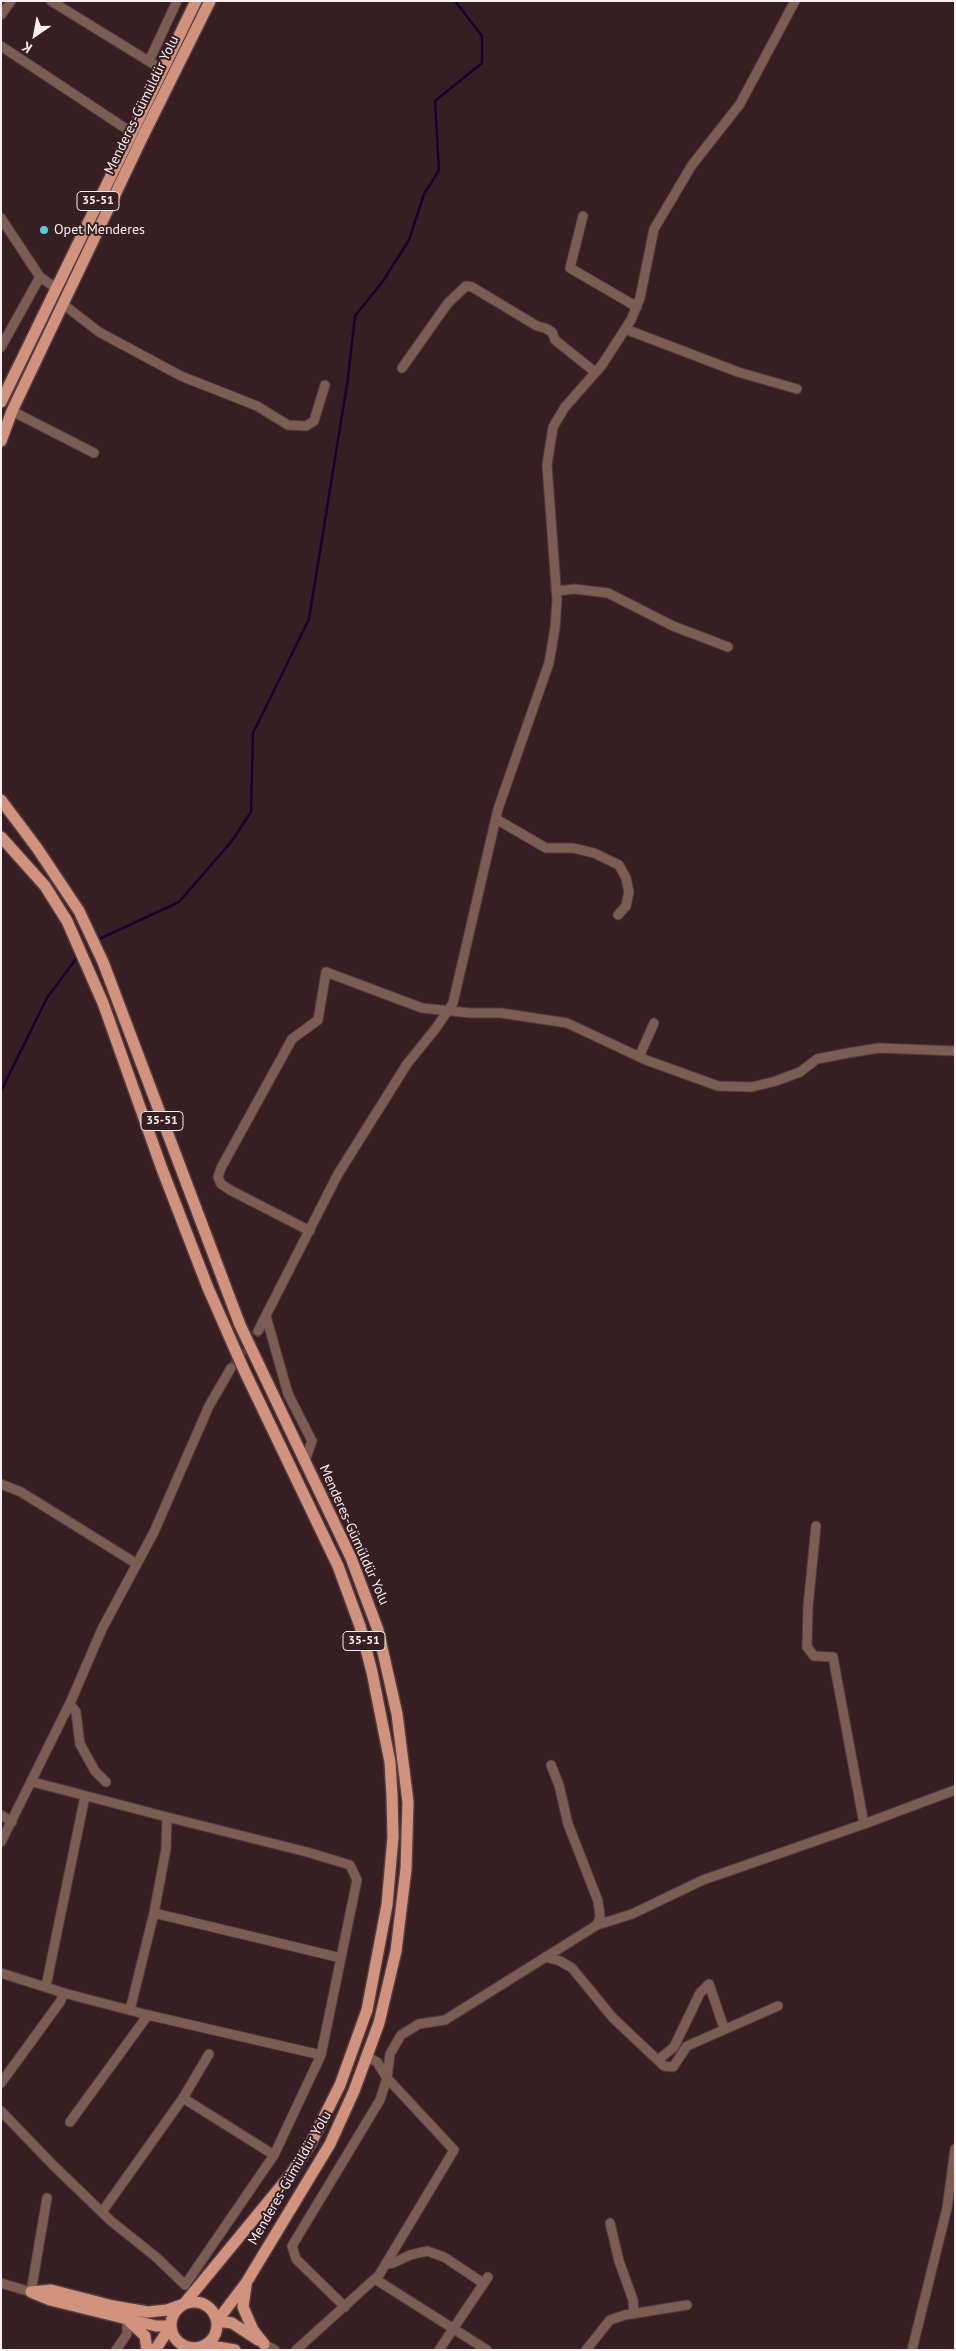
<!DOCTYPE html>
<meta charset="utf-8">
<style>
body{margin:0}
#map{position:relative;width:956px;height:2351px;overflow:hidden;background:#371e23;font-family:"PT Sans",sans-serif}
canvas{display:block}
.frame{position:absolute;inset:0;border:2px solid #fef0f2;pointer-events:none}
.north{position:absolute;left:10px;top:10px;width:50px;height:50px;-webkit-text-stroke:4px #371e23;paint-order:stroke;rotate:213deg;font-size:14px;font-weight:700;line-height:20px;text-align:center;color:#fef0f2}
.north::after{content:'';display:block;margin:auto;width:18px;height:22px;background:#fef0f2;clip-path:polygon(50% 0,100% 100%,50% 72%,0 100%)}
</style>
<div id="map">
<canvas width="956" height="2351"></canvas>
<div class="frame"></div>
<div class="north">K</div>
</div>
<script>
const c = document.querySelector('canvas').getContext('2d');
c.lineJoin = 'round';
function toPath(rows) {
  const path = new Path2D();
  for (const r of rows) {
    if (r.length === 3) {
      path.moveTo(r[0] + r[2], r[1]);
      path.arc(r[0], r[1], r[2], 0, 2 * Math.PI);
      continue;
    }
    path.moveTo(r[0], r[1]);
    for (let i = 2; i < r.length; i += 2) path.lineTo(r[i], r[i + 1]);
  }
  return path;
}
function strokePath(path, color, width, dash) {
  c.strokeStyle = color;
  c.lineWidth = width;
  c.lineCap = dash ? 'butt' : 'round';
  c.setLineDash(dash || []);
  c.stroke(path);
}
function write(font, color, halo, rows, align = 'center') {
  c.font = font + ' "PT Sans",sans-serif';
  c.lineWidth = 4;
  c.setLineDash([]);
  c.textBaseline = 'middle';
  c.strokeStyle = halo;
  c.fillStyle = color;
  for (const [text, x, y, turn = 0] of rows) {
    c.save();
    c.translate(x, y);
    c.rotate((+turn || 0) * Math.PI / 180);
    c.textAlign = isNaN(turn) ? turn : align;
    if (halo) c.strokeText(text, 0, 0);
    c.fillText(text, 0, 0);
    c.restore();
  }
}
strokePath(toPath([
 [97,940,179,902,231,842,251,812,253,733,309,619,348,378,355,316,383,281,409,240,424,194,439,170,435,101,482,63,482,36,455,1],
 [1,1091,47,998,78,956]
]), '#190030', 2.5);
strokePath(toPath([
 [231,1368,258,1331]
]), '#553e42', 9, [9, 4.5]);
const minor = toPath([
 [51,1,163,70],
 [1,15,11,1],
 [1,46,131,132],
 [149,61,177,1],
 [583,216,570,268,637,307],
 [1,218,40,277,56,288],
 [63,304,99,332,181,376,257,406,288,425,306,426,314,421,325,385],
 [625,329,738,372,797,389],
 [1,347,40,277],
 [402,368,448,303,466,286,472,287,537,326,545,328,552,332,555,340,595,372],
 [12,411,94,453],
 [556,591,575,589,608,593,673,626,728,647],
 [496,819,546,848,573,848,594,853,619,865,626,878,629,892,626,906,618,915],
 [639,1057,654,1023],
 [310,1231,230,1190,221,1184,218,1177,221,1168,292,1039,318,1020,326,972,422,1008,471,1013,501,1013,567,1023,646,1060,718,1086,752,1087,776,1081,800,1072,817,1059,848,1053,879,1048,955,1051],
 [266,1316,288,1394,312,1441,305,1461],
 [258,1331,338,1174,407,1064,436,1028,453,1003,498,809,549,663,555,628,557,600,547,465,553,427,565,407,602,365,631,320,640,298,654,229,692,165,740,104,795,1],
 [1,1484,21,1492,137,1564],
 [816,1526,808,1607,807,1647,814,1656,833,1657,864,1824,955,1790],
 [70,1704,76,1712,80,1744,95,1771,106,1782],
 [33,1782,167,1817,166,1849,154,1913,130,2010],
 [1,1815,12,1822],
 [1,1842,71,1701,102,1629,154,1532,209,1406,231,1368],
 [154,1913,341,1958],
 [597,1925,632,1914,703,1880,864,1824],
 [545,1957,560,1961,572,1968,613,2018,664,2066,673,2067,687,2046,778,2006],
 [1,1973,64,1993,148,2015,321,2055],
 [46,1986,85,1796],
 [658,2060,674,2047,700,1993,709,1984,724,2028],
 [1,2083,60,2002,64,1993],
 [183,2098,274,2155],
 [1,2111,54,2166,111,2221,156,2257,185,2285,274,2155,321,2055,357,1880,350,1865,307,1852,167,1817],
 [70,2122,148,2015],
 [102,2212,183,2098,209,2054],
 [610,2223,619,2261,633,2300,634,2314],
 [386,2264,393,2263,410,2255,427,2251,444,2257,483,2283],
 [375,2279,487,2350],
 [1,2283,31,2292,47,2198],
 [345,2307,296,2259,292,2246,380,2100,387,2078,390,2054,401,2035,419,2024,445,2020,597,1925,600,1917,598,1901,568,1824,559,1785,551,1765],
 [264,2344,275,2350],
 [116,2350,127,2334,127,2319],
 [296,2350,379,2275,454,2150,387,2078,377,2062,368,2057],
 [439,2350,488,2277],
 [586,2350,610,2320,625,2315,687,2305],
 [912,2350,947,2208,955,2149]
]);
const major = toPath([
 [1,402,196,1],
 [1,441,12,411,142,138,210,1],
 [1,800,37,848,79,911,103,962,240,1325,351,1558,378,1630,397,1714,408,1802,406,1869,396,1951,379,2023,354,2091,330,2144,246,2283,217,2321],
 [1,837,45,886,67,921,103,1003,162,1169,208,1288,244,1370,338,1566,360,1626,372,1672,390,1762,392,1795,393,1837,387,1905,367,2010,340,2085,311,2143,291,2174,184,2304,167,2310,148,2312,113,2306,51,2290,31,2292],
 [246,2285,243,2307,253,2330,264,2344],
 [33,2293,50,2300,156,2326,171,2326],
 [194,2325,23],
 [217,2321,232,2323,258,2340],
 [130,2322,145,2336,147,2350],
 [202,2348,205,2345,235,2350],
 [155,2350,171,2326]
]);
strokePath(minor, '#533b40', 11);
strokePath(major, '#533b40', 14);
strokePath(minor, '#7c5d53', 9);
strokePath(major, '#d1927e', 11);
for (const [x, y, r, color] of [
 [44,230,5,"#54cadc"]
]) {
  const dot = new Path2D();
  dot.arc(x, y, r, 0, 2 * Math.PI);
  c.fillStyle = color;
  c.fill(dot);
  strokePath(dot, '#371e23', 2);
}
for (const [x, y, w] of [
 [98,201,42],
 [162,1121,42],
 [364,1641,42]
]) {
  const box = new Path2D();
  box.roundRect(x - w / 2, y - 9.5, w, 19, 4);
  c.fillStyle = '#371e23';
  c.fill(box);
  strokePath(box, '#fef0f2', 1);
}
write('bold 12px', '#fef0f2', null, [
 ["35-51",98,201],
 ["35-51",162,1121],
 ["35-51",364,1641]
]);
write('14px', '#fef0f2', '#371e23', [
 ["Menderes-Gümüldür Yolu",142,105,-64],
 ["Menderes-Gümüldür Yolu",354,1535,66],
 ["Menderes-Gümüldür Yolu",290,2178,-60]
]);
write('14px', '#fef0f2', '#371e23', [
 ["Opet Menderes",54,230]
], 'left');
</script>
